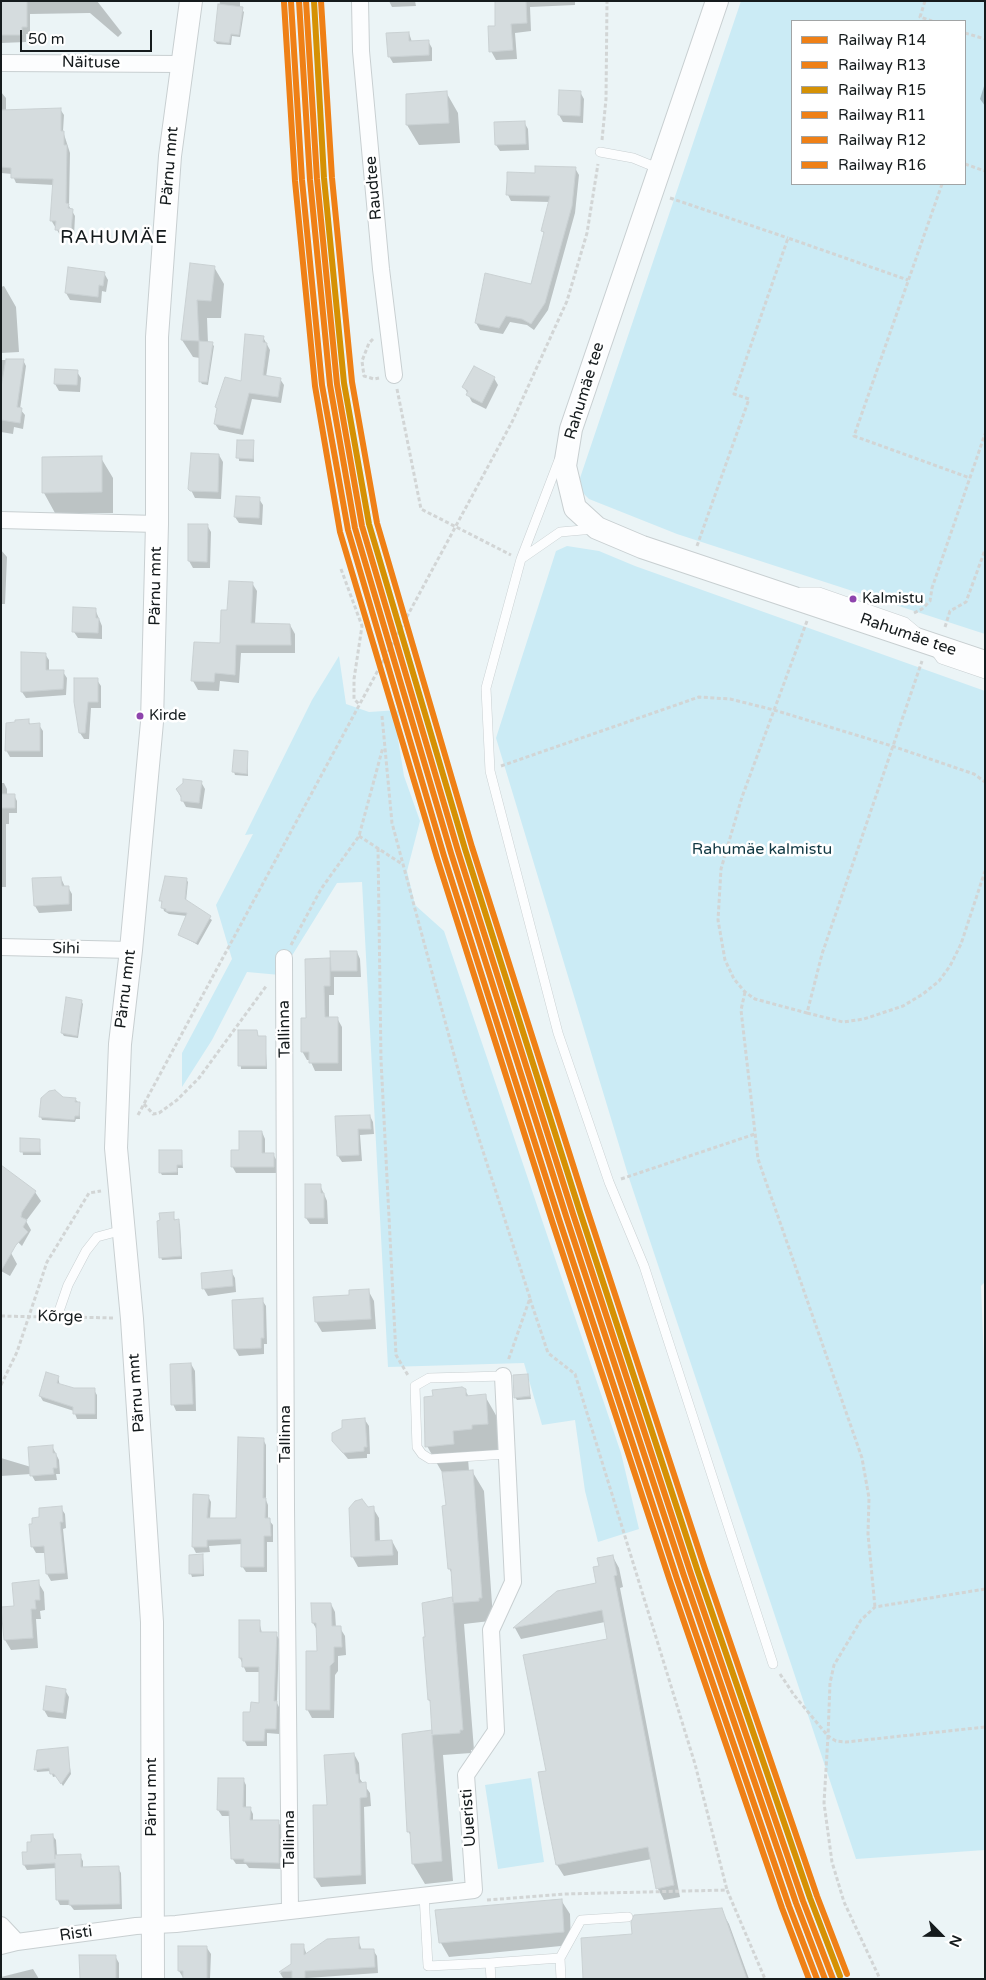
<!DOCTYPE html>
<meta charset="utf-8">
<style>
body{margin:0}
#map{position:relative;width:986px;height:1980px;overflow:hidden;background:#ebf4f6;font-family:"Varela Round",sans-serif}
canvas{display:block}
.frame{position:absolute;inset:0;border:2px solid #151b1d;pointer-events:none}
.legend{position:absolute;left:791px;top:20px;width:175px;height:165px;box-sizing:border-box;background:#fff;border:1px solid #a1a4a5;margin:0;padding:6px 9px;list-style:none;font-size:15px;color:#151b1d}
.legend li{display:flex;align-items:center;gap:10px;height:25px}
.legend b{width:25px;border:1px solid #a1a4a5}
.north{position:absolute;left:916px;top:1910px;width:50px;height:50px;-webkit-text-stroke:4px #fff;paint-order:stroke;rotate:113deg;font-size:14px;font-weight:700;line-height:20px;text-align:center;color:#151b1d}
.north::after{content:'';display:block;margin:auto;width:18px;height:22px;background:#151b1d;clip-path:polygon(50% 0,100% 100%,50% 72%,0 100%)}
.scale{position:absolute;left:20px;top:30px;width:132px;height:22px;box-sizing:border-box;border:2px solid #151b1d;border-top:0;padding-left:6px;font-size:15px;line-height:18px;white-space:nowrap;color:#151b1d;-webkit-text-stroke:4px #fff;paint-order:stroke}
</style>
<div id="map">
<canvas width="986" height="1980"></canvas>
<div class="frame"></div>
<ul class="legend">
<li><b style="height:6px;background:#ef8016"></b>Railway R14</li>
<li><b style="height:6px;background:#ef8016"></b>Railway R13</li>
<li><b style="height:6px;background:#d59104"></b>Railway R15</li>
<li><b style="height:6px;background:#ef8016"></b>Railway R11</li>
<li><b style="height:6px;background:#ef8016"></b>Railway R12</li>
<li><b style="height:6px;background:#ef8016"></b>Railway R16</li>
</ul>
<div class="north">N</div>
<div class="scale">50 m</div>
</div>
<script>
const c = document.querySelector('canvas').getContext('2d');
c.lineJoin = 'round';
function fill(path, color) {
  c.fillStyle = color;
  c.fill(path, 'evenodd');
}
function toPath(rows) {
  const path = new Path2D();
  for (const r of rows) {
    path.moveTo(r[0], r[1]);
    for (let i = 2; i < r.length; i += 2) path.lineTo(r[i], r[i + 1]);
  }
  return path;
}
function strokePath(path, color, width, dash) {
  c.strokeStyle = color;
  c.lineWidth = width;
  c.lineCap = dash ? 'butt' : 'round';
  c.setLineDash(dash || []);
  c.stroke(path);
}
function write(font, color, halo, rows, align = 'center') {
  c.font = font + ' "Varela Round",sans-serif';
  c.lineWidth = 5;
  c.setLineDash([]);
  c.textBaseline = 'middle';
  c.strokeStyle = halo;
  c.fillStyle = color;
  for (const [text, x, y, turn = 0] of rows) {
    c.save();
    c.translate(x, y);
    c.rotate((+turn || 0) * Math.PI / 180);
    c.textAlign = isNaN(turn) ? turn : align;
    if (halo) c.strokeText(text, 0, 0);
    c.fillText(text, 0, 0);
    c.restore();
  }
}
fill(toPath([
 [741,1,985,1,985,634,677,534,589,499,582,492,579,481],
 [792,21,965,21,965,184,792,184],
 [567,546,599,551,635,566,985,691,985,1282,981,1286,985,1385,985,1850,856,1859,629,1178,496,738,556,551],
 [339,656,346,704,369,712,399,710,398,739,404,776,420,821,407,871,415,905,444,931,621,1453,639,1529,598,1542,585,1491,575,1420,542,1425,524,1363,388,1367,362,882,337,883,280,975,247,972,212,1040,182,1087,182,1053,232,959,216,905,253,834,245,835,312,700],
 [531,1778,544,1862,498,1869,485,1785]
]), '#cbebf5');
fill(toPath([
 [1,1,97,1,122,33,118,37,90,13,30,14,30,34,26,34,26,42,1,43],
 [220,1,240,1,240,8,244,12,240,37,232,36,231,45,217,44,215,41],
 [389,1,415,1,416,6,392,7],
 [496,1,575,1,575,5,530,7,531,31,515,33,517,59,496,60,491,51,496,27],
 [409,33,412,42,428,41,432,48,432,61,393,63,389,56],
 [985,83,985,106,980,99],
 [560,91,580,92,584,99,583,123,563,122,559,115],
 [1,92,6,98,6,111,60,109,64,115,63,131,70,153,69,206,75,216,74,236,60,235,51,220,54,185,16,183,12,174,1,173],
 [446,92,458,113,460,143,419,145,407,125,408,95],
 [524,122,528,129,529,150,500,151,496,145],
 [575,168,579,175,575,213,548,310,534,330,527,325,510,322,503,334,480,330,476,323,532,285,545,235,542,230,550,202,511,201,508,195,537,174],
 [192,264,214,267,224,284,221,318,207,318,208,343,212,344,214,346,208,385,202,384,200,381,200,358,193,357,182,340],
 [104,273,108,280,106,292,102,291,101,303,70,300,66,293],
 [4,286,16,307,19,352,1,353,1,287],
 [263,337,270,350,266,377,280,379,284,385,281,403,252,399,243,435,219,430,215,424,218,410,216,406,242,383],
 [2,360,23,360,26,366,20,409,25,415,23,429,14,427,13,434,1,432],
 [56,370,77,372,81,378,80,392,59,391,55,384],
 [494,378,498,385,486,409,472,402,464,387],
 [238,441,253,442,254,462,239,461],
 [219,455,223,462,221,499,195,498,190,488],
 [101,458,113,478,113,513,55,513,44,493],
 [259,499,263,505,262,525,239,523,235,517],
 [207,525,211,532,210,568,193,568,189,561],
 [1,550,7,557,5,604,1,604],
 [252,583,257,591,255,624,290,625,295,634,295,653,241,653,239,683,220,681,219,691,198,690,193,681,221,645,228,612],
 [95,609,102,626,102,639,78,638,74,632],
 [45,654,49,660,49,672,63,672,67,678,66,695,26,698,22,692],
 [97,680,101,686,101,708,91,708,89,739,84,739,80,733,75,702],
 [28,721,31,725,39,725,43,731,43,757,10,757,6,750],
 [247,752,248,776,235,775,234,772],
 [201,782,205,789,202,809,186,807,177,790],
 [1,783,4,783,7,789,7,795,14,795,17,801,17,813,9,813,9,824,6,824,6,887,1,887],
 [61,878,65,887,68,887,72,894,72,911,39,913,35,906,34,880],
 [186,879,188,882,186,901,212,920,198,945,180,935,187,916,169,914,164,911,161,900],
 [357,952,360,959,361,977,334,977,334,995,329,995,329,1018,337,1018,342,1027,342,1071,315,1071,310,1060,307,1060,302,1051,307,1019,329,960,332,964],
 [81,1001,83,1004,78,1038,64,1036,62,1033],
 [239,1031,257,1031,258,1037,265,1037,267,1069,241,1069],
 [62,1098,75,1099,79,1103,80,1119,76,1119,75,1122,42,1120,41,1117],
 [370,1116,373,1122,374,1134,360,1135,362,1161,342,1162,338,1156,336,1118],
 [262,1132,265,1139,265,1154,273,1154,277,1161,277,1173,236,1173,232,1166,241,1151],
 [21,1140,39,1140,41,1155,23,1155],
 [181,1152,183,1168,178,1168,178,1175,162,1175,160,1172],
 [320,1185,327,1201,328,1224,310,1224,306,1218],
 [35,1192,41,1201,26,1221,31,1230,22,1246,1,1226],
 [173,1214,175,1221,180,1224,182,1259,162,1260,161,1257],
 [1,1247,11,1253,17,1264,10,1276,1,1271],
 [231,1271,235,1278,236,1292,208,1296,204,1289],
 [368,1290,374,1301,376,1329,322,1332,316,1322,314,1298,351,1296],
 [262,1300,266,1306,267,1344,264,1344,264,1354,239,1356,235,1349],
 [191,1364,195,1371,196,1411,176,1411,173,1404],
 [527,1375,531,1399,517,1400,515,1397],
 [58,1377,60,1386,73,1390,94,1390,97,1395,97,1419,77,1419,74,1411,43,1401,40,1396],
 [465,1390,469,1397,485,1396,501,1424,503,1452,468,1459,469,1471,472,1471,484,1491,493,1618,490,1621,464,1624,474,1750,471,1750,471,1753,443,1755,453,1881,425,1884,413,1864,411,1836,408,1831,403,1735,434,1735,432,1705,429,1700,452,1599,454,1602,452,1574,449,1568,447,1507,443,1474,427,1446],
 [365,1420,369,1426,370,1454,367,1454,367,1458,348,1459,333,1441],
 [263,1439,266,1445,266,1500,268,1505,268,1519,273,1525,273,1542,267,1542,267,1572,246,1572,242,1566,242,1544,209,1546,210,1552,196,1553,193,1547,208,1496,211,1502,210,1520,238,1519],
 [52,1446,59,1460,60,1474,56,1474,57,1480,35,1481,31,1474,1,1476,1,1458,31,1467],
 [61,1508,65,1514,66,1528,63,1529,68,1579,51,1581,47,1574,46,1553,36,1553,32,1546,40,1518],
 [367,1508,373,1508,379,1518,380,1542,392,1541,398,1552,398,1565,358,1567,352,1556],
 [203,1556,204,1576,192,1577,191,1574],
 [613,1557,619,1568,623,1587,620,1588,680,1897,664,1900,658,1889,652,1859,564,1876,557,1865,539,1773,547,1772,609,1640,605,1622,521,1639,515,1628,558,1592,598,1584,600,1567],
 [38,1582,44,1592,45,1610,40,1611,41,1619,36,1619,38,1648,11,1650,5,1640,15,1607],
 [313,1604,331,1604,335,1612,336,1628,340,1628,345,1636,346,1655,338,1656,338,1671,335,1675,334,1718,312,1718,307,1709,318,1652,318,1632,313,1623],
 [259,1621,262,1633,276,1634,279,1639,277,1703,279,1707,279,1734,267,1733,267,1746,247,1746,244,1740,252,1713,260,1704,260,1672,246,1672,240,1658],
 [65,1690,69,1697,66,1719,48,1717,44,1710],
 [67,1749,71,1774,63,1786,57,1776,53,1777,51,1771,37,1772,36,1769],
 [354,1754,359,1763,360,1779,370,1793,371,1806,364,1807,366,1884,321,1887,315,1878,314,1806,328,1806],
 [243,1779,246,1785,246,1808,250,1808,253,1814,253,1822,278,1822,282,1828,282,1869,249,1868,246,1864,236,1864,232,1858,230,1816,222,1816,218,1810],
 [52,1835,56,1840,57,1856,80,1856,83,1861,83,1869,118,1868,121,1873,122,1909,74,1910,70,1905,60,1905,57,1899,56,1868,27,1870,24,1865,23,1853,29,1853,33,1843],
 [561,1900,570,1914,571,1945,449,1957,441,1943,437,1911],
 [721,1910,729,1924,749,1979,585,1979,633,1935],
 [358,1939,362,1951,373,1950,377,1956,378,1973,293,1979,283,1978,280,1973,293,1964,303,1945,307,1955],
 [207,1948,211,1954,210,1979,184,1979,179,1971],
 [115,1956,119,1963,119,1979,81,1979],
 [33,1969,39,1979,1,1979,1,1977]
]), '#0003');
const building = toPath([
 [1,1,27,1,27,27,22,27,22,35,1,35,1,1],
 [495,1,526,1,527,23,511,24,513,50,489,52,488,26,495,26,495,1],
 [218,4,243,7,239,35,231,34,229,43,214,41,218,4],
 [409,32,409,41,429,40,429,55,388,57,386,33,409,32],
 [559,90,581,91,580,116,558,115,559,90],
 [447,91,449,123,406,125,406,94,447,91],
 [61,108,61,131,64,131,64,145,67,145,66,203,69,204,68,208,73,209,71,231,55,230,56,221,50,221,53,179,11,178,11,168,1,167,1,110,61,108],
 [525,121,526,144,495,145,494,122,525,121],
 [535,166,576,167,572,206,545,303,531,324,522,319,506,316,499,328,475,323,485,273,531,284,544,232,541,231,550,196,506,195,507,181,507,172,535,173,535,166],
 [190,263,215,266,211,301,197,300,199,341,181,340,190,263],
 [68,267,105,272,103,286,99,285,98,297,65,293,68,267],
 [245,334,264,336,263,342,267,343,263,375,281,378,278,397,249,393,240,429,214,424,217,408,215,407,225,377,241,381,245,334],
 [199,341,213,342,207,382,199,382,199,341],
 [6,359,24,359,17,407,22,408,20,423,1,420,1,387,6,359],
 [474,366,495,377,482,403,466,395,468,391,462,387,474,366],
 [55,369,78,370,77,385,54,384,55,369],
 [237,440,254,440,253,459,236,458,237,440],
 [191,453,219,454,218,492,190,491,188,489,191,453],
 [102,456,102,492,42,493,42,457,102,456],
 [236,496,260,497,259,518,234,517,236,496],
 [188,524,208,524,207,562,188,561,188,524],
 [229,581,253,582,251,623,290,624,291,645,236,645,235,675,215,673,214,682,191,681,194,642,220,643,221,610,227,610,229,581],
 [73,607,96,608,96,618,99,618,98,633,72,632,73,607],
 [21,652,46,653,46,670,64,670,63,689,21,692,21,652],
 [74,678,98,678,98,702,88,702,85,733,79,733,74,702,74,678],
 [29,719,29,724,40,723,40,751,5,751,6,723,15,722,15,720,29,719],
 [234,750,248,751,247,774,232,772,234,750],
 [183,779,202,781,199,803,181,801,181,796,176,789,183,783,183,779],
 [1,794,15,794,15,808,1,808,1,794],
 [165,876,187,878,185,899,211,916,196,943,178,935,187,913,166,911,166,909,161,908,162,901,159,901,165,876],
 [61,877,62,886,69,886,69,904,34,906,32,878,61,877],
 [330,951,357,951,357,971,331,971,330,951],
 [330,958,330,986,324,986,325,1017,338,1017,338,1063,309,1063,309,1052,301,1052,301,1018,306,1018,305,959,330,958],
 [66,997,82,1000,77,1036,61,1033,66,997],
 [238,1030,257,1030,258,1036,266,1036,266,1066,238,1066,238,1030],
 [55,1090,63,1097,76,1098,75,1102,80,1102,79,1116,75,1116,74,1120,39,1117,41,1098,49,1091,55,1090],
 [370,1115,371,1129,358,1129,359,1155,337,1156,335,1116,370,1115],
 [239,1131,262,1131,262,1153,274,1153,274,1167,231,1167,231,1150,239,1150,239,1131],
 [20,1138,40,1139,40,1152,20,1152,20,1138],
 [159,1150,182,1150,182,1165,177,1165,177,1172,159,1173,159,1150],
 [1,1165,36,1191,22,1212,21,1217,27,1220,23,1227,28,1232,16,1245,1,1271,1,1165],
 [305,1184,321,1184,321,1193,324,1193,324,1218,305,1218,305,1184],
 [174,1212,174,1220,179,1219,181,1256,159,1258,157,1221,160,1220,159,1213,174,1212],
 [232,1270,233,1286,202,1289,201,1273,232,1270],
 [369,1289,371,1319,315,1322,313,1297,349,1295,349,1290,369,1289],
 [263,1298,264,1338,261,1338,261,1348,234,1349,232,1300,263,1298],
 [191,1363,193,1404,171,1405,170,1364,191,1363],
 [46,1372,59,1376,57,1383,74,1388,95,1388,95,1414,73,1414,73,1407,39,1396,46,1372],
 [528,1374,530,1396,514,1398,513,1375,528,1374],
 [462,1387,466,1389,466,1396,486,1394,488,1424,472,1425,472,1429,453,1431,454,1444,425,1447,424,1397,433,1396,432,1390,462,1387],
 [365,1418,367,1447,364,1447,364,1451,343,1453,332,1441,332,1433,342,1428,342,1420,365,1418],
 [238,1437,264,1438,263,1498,266,1498,265,1518,270,1518,271,1536,264,1536,264,1567,241,1567,241,1539,207,1540,207,1547,192,1547,193,1494,209,1495,207,1518,236,1518,238,1437],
 [53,1445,53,1453,56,1453,57,1468,53,1468,54,1474,30,1476,28,1447,53,1445],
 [473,1470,482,1598,479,1598,479,1601,453,1603,463,1730,460,1730,460,1733,432,1735,442,1861,412,1864,410,1832,407,1832,402,1734,432,1730,432,1734,430,1700,428,1700,423,1637,425,1637,422,1603,452,1597,453,1602,451,1569,448,1569,442,1506,446,1505,442,1472,473,1470],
 [362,1499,368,1507,374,1506,375,1541,392,1540,393,1555,351,1557,349,1508,355,1501,362,1499],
 [62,1506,63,1522,60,1522,65,1573,46,1574,44,1546,31,1547,29,1524,32,1524,32,1518,39,1517,39,1508,62,1506],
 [203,1554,203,1574,189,1574,189,1555,203,1554],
 [613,1555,617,1575,614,1576,674,1885,656,1889,648,1847,556,1865,543,1800,538,1772,546,1771,523,1655,607,1639,602,1610,513,1628,557,1591,596,1583,593,1567,599,1566,597,1558,613,1555],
 [39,1580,40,1600,35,1600,36,1609,31,1609,33,1638,4,1640,1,1607,14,1606,12,1583,39,1580],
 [311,1603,331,1603,332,1626,341,1626,342,1647,334,1647,334,1662,330,1666,330,1710,306,1710,306,1651,317,1651,316,1623,312,1623,311,1603],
 [239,1620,260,1620,260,1632,277,1632,274,1701,277,1701,276,1729,265,1729,264,1741,243,1741,243,1712,250,1712,251,1702,259,1703,259,1667,242,1667,242,1658,239,1658,239,1620],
 [46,1686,66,1689,63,1713,43,1710,46,1686],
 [68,1747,70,1771,61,1784,54,1774,50,1774,49,1768,34,1770,37,1750,68,1747],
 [354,1753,356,1774,358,1774,359,1783,366,1782,367,1797,360,1798,361,1875,314,1878,313,1805,327,1805,324,1755,354,1753],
 [218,1778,244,1778,243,1807,251,1807,250,1820,279,1820,279,1863,244,1862,244,1859,231,1859,229,1811,217,1810,218,1778],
 [53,1834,55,1859,55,1855,81,1854,81,1867,119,1866,120,1904,69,1905,69,1900,56,1900,55,1863,23,1865,22,1852,27,1852,27,1842,31,1842,31,1835,53,1834],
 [562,1899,564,1932,439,1943,435,1910,562,1899],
 [722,1908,747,1979,583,1979,581,1938,632,1934,631,1922,634,1915,722,1908],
 [359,1937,359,1949,374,1949,375,1967,305,1971,305,1979,292,1979,292,1971,279,1972,291,1964,291,1944,304,1944,304,1955,327,1939,359,1937],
 [178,1946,207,1946,207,1979,183,1979,183,1971,178,1971,178,1946],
 [79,1955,116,1955,116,1979,80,1979,79,1955]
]);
fill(building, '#d5dcde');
strokePath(building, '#cad1d3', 1);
const lane = toPath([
 [600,152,633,158,660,169],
 [559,460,521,559,486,688,490,771,558,1033,609,1182,644,1266,773,1664],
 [521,559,560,532,594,529],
 [801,592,819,592,905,622,917,632],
 [936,652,941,659,985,674],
 [57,1317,68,1285,86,1251,97,1237,123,1230],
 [503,1376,429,1378,415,1386,417,1447,422,1454,430,1459,506,1454],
 [424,1895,428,1966,490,1963,491,1979],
 [560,1958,581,1920,628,1917],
 [490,1963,560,1958,561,1979]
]);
const street = toPath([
 [360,1,361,51,381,269,394,375],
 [1,63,181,64],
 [1,520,157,524],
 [1,947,131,950],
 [284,958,286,1508,290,1911],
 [1,1925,17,1942],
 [1,1946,17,1942,136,1926,176,1924,474,1890,466,1775,496,1731,491,1630,513,1582,503,1376]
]);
const secondary = toPath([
 [717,1,571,429,565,466,575,508,597,528,642,547,985,662],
 [153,1979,152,1622,132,1319,116,1148,120,1044,131,950,152,722,157,524,157,337,170,156,191,1]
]);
strokePath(lane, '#c8cfd1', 10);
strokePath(street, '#c8cfd1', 18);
strokePath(secondary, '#c8cfd1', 24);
strokePath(toPath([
 [925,1,920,17,932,21],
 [965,33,985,39],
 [602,140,606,99,607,1],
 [965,164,985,171],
 [942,184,854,436,970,478],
 [670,198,788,238],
 [373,339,369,343,362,361,364,376,374,379,379,378],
 [397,389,421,509,511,555],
 [697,546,749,399,734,394,788,238,908,280],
 [341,569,362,626,354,679,354,699,360,705],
 [914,613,922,609,930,601,932,588,985,434],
 [807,621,742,797,721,869,718,920,725,960,734,979,745,992,755,999,807,1013,822,954,922,661],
 [945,627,950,611,966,602,985,550],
 [382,716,392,823,464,1092,530,1298,508,1361],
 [501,766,699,697,730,699,774,710,892,746,974,774,985,782],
 [359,836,402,864],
 [378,848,381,1060,396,1355,409,1377],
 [291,945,321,889,359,836,383,747],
 [745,992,741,1010,758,1159,862,1458,869,1498,868,1534,875,1607],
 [807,1013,843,1022,864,1019,903,1006,923,994,939,981,950,966,961,944,985,871],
 [144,1104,153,1114,159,1113,177,1100,199,1078,267,985],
 [138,1115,512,422,567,301,587,233,598,164],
 [621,1179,755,1134],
 [530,1299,548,1353,575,1374,695,1764,727,1890],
 [1,1316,46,1317],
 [70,1317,113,1318],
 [1,1385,17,1352,47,1262,89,1193,101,1191],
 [985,1589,875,1607,861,1620,834,1665,830,1683,828,1736,836,1741,846,1742,985,1727],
 [780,1674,794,1695,828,1736,824,1803,832,1862,844,1902,880,1979],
 [487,1900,564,1894,727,1890,765,1979]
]), '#d2d5d5', 3, [4, 2.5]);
strokePath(lane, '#fcfdfe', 9);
strokePath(street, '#fcfdfe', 16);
strokePath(secondary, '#fcfdfe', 22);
strokePath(toPath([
 [306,1,317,179,337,384,362,526,458,851,573,1214,691,1574,803,1901,833,1979]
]), '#ef8016', 6);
strokePath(toPath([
 [299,1,310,180,330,385,355,528,451,853,566,1216,684,1576,796,1903,825,1979]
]), '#ef8016', 6);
strokePath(toPath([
 [314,1,324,178,344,383,369,524,465,849,580,1212,698,1572,810,1898,840,1976]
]), '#d59104', 6);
strokePath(toPath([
 [291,2,302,180,322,385,348,530,444,856,559,1219,677,1579,789,1906,817,1979]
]), '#ef8016', 6);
strokePath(toPath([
 [321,1,332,178,352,382,377,523,472,847,587,1209,705,1569,817,1896,847,1974]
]), '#ef8016', 6);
strokePath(toPath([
 [284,2,295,181,315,386,340,532,437,858,552,1221,670,1581,782,1908,809,1979]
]), '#ef8016', 6);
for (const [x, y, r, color] of [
 [853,599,4.5,"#8e44ad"],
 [140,716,4.5,"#8e44ad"]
]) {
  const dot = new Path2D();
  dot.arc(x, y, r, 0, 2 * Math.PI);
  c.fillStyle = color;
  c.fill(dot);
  strokePath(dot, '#fff', 2);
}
write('15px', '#151b1d', '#fff', [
 ["Kalmistu",862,599],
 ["Kirde",149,716]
], 'left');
write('16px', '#151b1d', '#fff', [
 ["Näituse",91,63,1],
 ["Pärnu mnt",170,166,-85],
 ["Raudtee",374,188,-95],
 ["Rahumäe tee",585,391,-73],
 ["Pärnu mnt",156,586,-89],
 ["Rahumäe tee",908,635,19],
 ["Sihi",66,949,1],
 ["Pärnu mnt",126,989,-83],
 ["Tallinna",285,1029,-91],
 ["Kõrge",60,1317,1],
 ["Pärnu mnt",137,1393,-94],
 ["Tallinna",286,1434,-90],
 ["Pärnu mnt",152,1797,-90],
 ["Uueristi",469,1818,-94],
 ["Tallinna",290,1839,-90],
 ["Risti",76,1934,-8]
]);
write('16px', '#123944', '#fff', [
 ["Rahumäe kalmistu",762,850]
]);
c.letterSpacing = '1px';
write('19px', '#151b1d', '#fff', [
 ["RAHUMÄE",114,238]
]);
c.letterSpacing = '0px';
</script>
